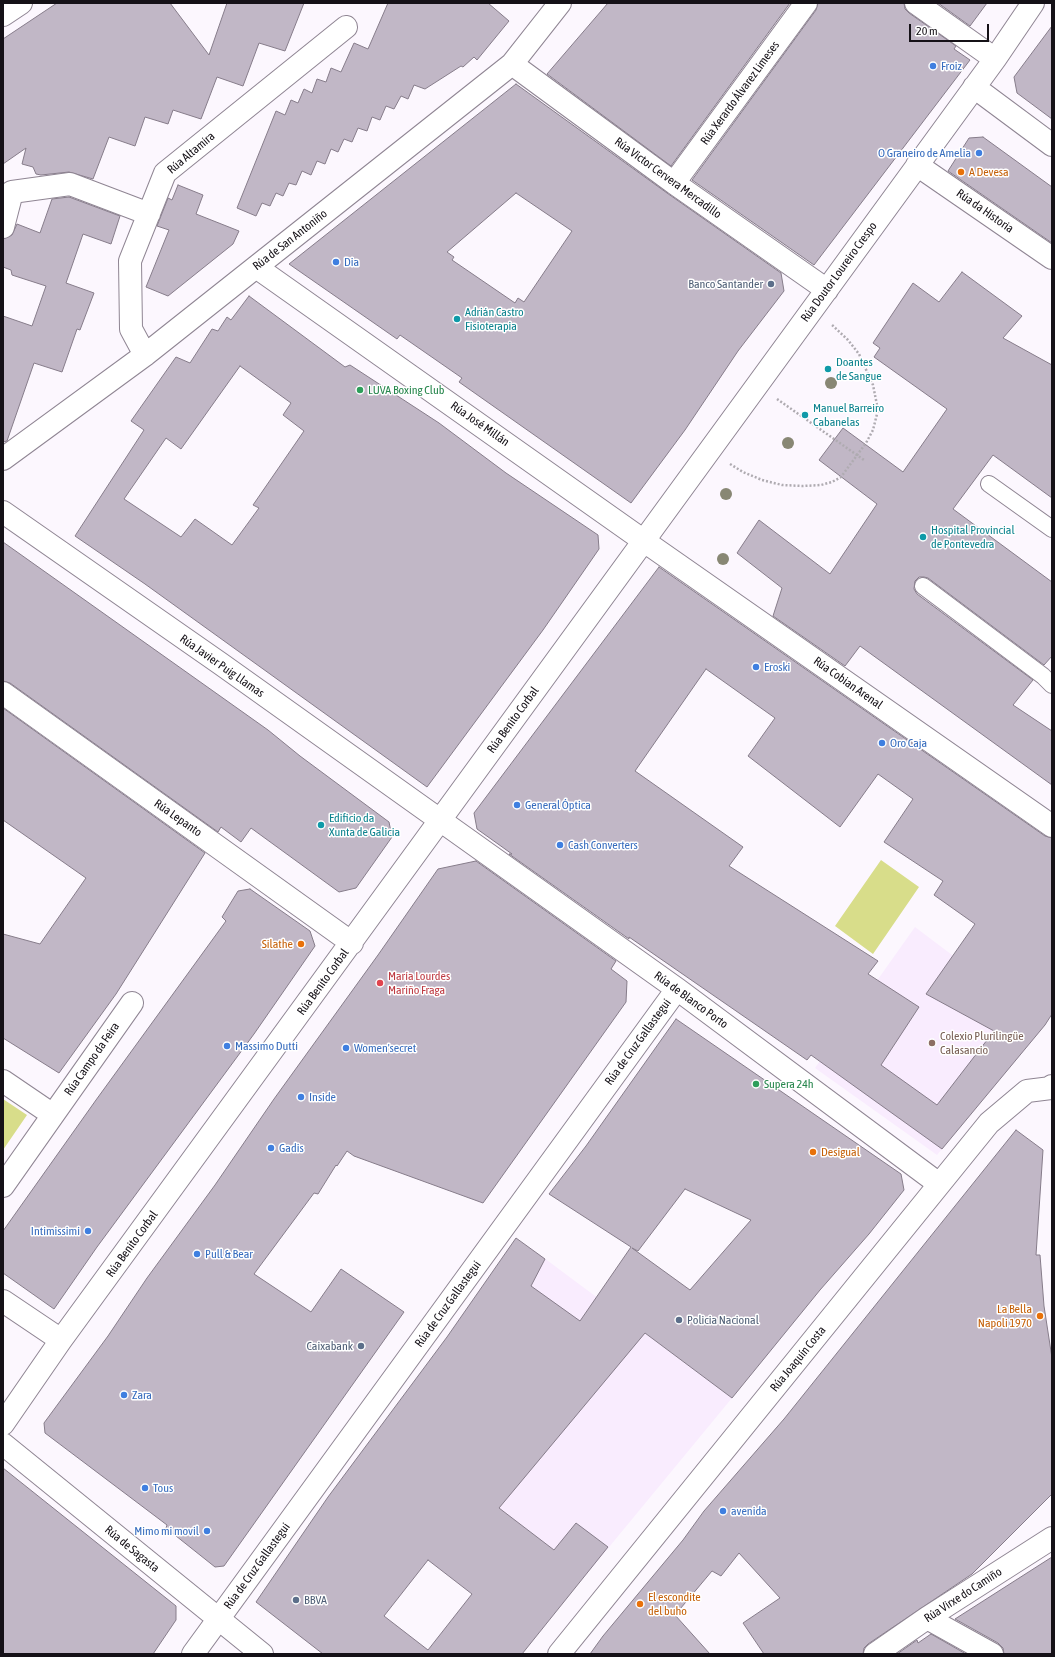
<!DOCTYPE html>
<meta charset="utf-8">
<style>
body{margin:0}
#map{position:relative;width:1055px;height:1657px;overflow:hidden;background:#fcf7fe;font-family:"Asap Condensed",sans-serif}
canvas{display:block}
.frame{position:absolute;inset:0;border:4px solid #151117;pointer-events:none}
.scale{position:absolute;left:909px;top:24px;width:80px;height:18px;box-sizing:border-box;border:2px solid #151117;border-top:0;padding-left:5px;font-size:12px;line-height:14px;white-space:nowrap;color:#151117;-webkit-text-stroke:3px #fff;paint-order:stroke}
</style>
<div id="map">
<canvas width="1055" height="1657"></canvas>
<div class="frame"></div>
<div class="scale">20 m</div>
</div>
<script>
const c = document.querySelector('canvas').getContext('2d');
c.lineJoin = 'round';
function fill(path, color) {
  c.fillStyle = color;
  c.fill(path, 'evenodd');
}
function toPath(rows) {
  const path = new Path2D();
  for (const r of rows) {
    path.moveTo(r[0], r[1]);
    for (let i = 2; i < r.length; i += 2) path.lineTo(r[i], r[i + 1]);
  }
  return path;
}
function strokePath(path, color, width, dash) {
  c.strokeStyle = color;
  c.lineWidth = width;
  c.lineCap = dash ? 'butt' : 'round';
  c.setLineDash(dash || []);
  c.stroke(path);
}
function write(font, color, halo, rows, align = 'center') {
  c.font = font + ' "Asap Condensed",sans-serif';
  c.lineWidth = 3;
  c.setLineDash([]);
  c.textBaseline = 'middle';
  c.strokeStyle = halo;
  c.fillStyle = color;
  for (const [text, x, y, turn = 0] of rows) {
    c.save();
    c.translate(x, y);
    c.rotate((+turn || 0) * Math.PI / 180);
    c.textAlign = isNaN(turn) ? turn : align;
    if (halo) c.strokeText(text, 0, 0);
    c.fillText(text, 0, 0);
    c.restore();
  }
}
fill(toPath([
 [915,927,1045,1025,937,1155,815,1068],
 [536,1252,732,1398,586,1575,499,1508,464,1430]
]), '#f9ecfe');
fill(toPath([
 [881,860,919,887,873,954,835,926],
 [3,1099,27,1115,3,1150]
]), '#d8dd8a');
const building = toPath([
 [57,3,170,3,209,55,227,3,304,3,285,51,259,43,243,86,217,77,201,119,173,110,168,124,145,117,135,146,109,137,93,179,69,172,41,175,36,174,33,167,22,164,26,148,3,164,3,39,57,3],
 [388,3,488,3,509,21,477,60,474,57,463,67,461,66,425,89,414,85,408,99,401,96,394,109,386,106,380,120,372,117,367,131,358,128,352,142,344,139,338,152,331,149,325,164,317,161,311,175,302,171,296,185,289,183,283,196,276,193,270,206,262,203,256,216,237,208,276,111,285,115,291,100,298,103,304,89,312,93,317,79,326,82,331,68,341,72,354,43,368,49,388,3],
 [608,3,790,3,671,166,547,74,608,3],
 [818,3,904,3,905,9,909,13,956,46,954,49,970,60,814,265,692,180,816,10,818,3],
 [938,3,987,3,970,26,938,3],
 [1052,26,1052,119,1017,93,1014,77,1052,26],
 [516,84,667,193,781,273,784,291,738,351,685,430,631,503,459,382,462,378,400,335,397,339,289,264,516,84],
 [516,193,572,231,524,302,518,298,515,303,452,260,454,257,447,252,516,193],
 [983,137,1052,187,1052,243,948,171,969,138,983,137],
 [178,185,203,195,196,214,239,231,233,244,168,296,146,287,169,230,157,226,168,198,172,200,178,185],
 [69,197,120,216,111,244,83,234,66,283,94,293,80,330,77,329,62,372,34,363,7,441,3,442,3,316,32,326,46,286,12,275,11,270,3,267,3,239,12,235,17,224,40,233,52,199,69,197],
 [962,272,1022,316,1003,338,1052,365,1052,498,993,455,953,509,1052,582,1052,656,1044,665,928,578,924,577,919,577,915,581,914,589,917,594,1033,680,1013,705,1052,731,1052,785,860,646,845,666,773,616,782,588,737,553,759,520,830,574,877,504,819,460,843,428,903,472,947,409,874,357,880,348,873,343,913,283,939,302,962,272],
 [249,296,345,367,350,365,439,423,506,473,598,535,599,549,543,630,427,787,145,584,75,536,144,430,131,421,176,357,190,363,212,329,218,331,227,317,231,320,249,296],
 [240,366,291,403,283,415,304,431,253,505,259,508,232,545,195,519,181,537,124,499,166,438,181,449,240,366],
 [3,542,268,730,300,756,389,822,392,837,356,888,339,892,251,828,241,842,221,827,218,832,10,683,3,681,3,542],
 [659,567,1045,836,1052,838,1052,1014,1045,1025,942,1149,811,1055,807,1060,629,937,629,939,509,854,512,854,477,829,474,813,659,567],
 [706,669,775,718,748,756,840,827,878,774,913,799,884,842,943,881,934,895,975,924,926,994,994,1031,937,1105,881,1065,919,1007,868,974,878,961,729,866,743,847,635,771,706,669],
 [3,708,205,853,116,994,59,1073,3,1038,3,934,40,944,86,878,3,820,3,708],
 [476,861,616,961,611,969,627,981,626,1002,483,1203,354,1156,347,1151,337,1166,336,1165,318,1194,314,1193,254,1274,311,1312,341,1269,404,1312,224,1566,215,1567,166,1528,167,1525,45,1433,44,1423,108,1336,147,1278,215,1185,274,1099,378,955,438,869,476,861],
 [250,889,310,931,315,946,254,1034,97,1247,54,1309,3,1273,3,1231,96,1100,226,921,222,917,238,891,250,889],
 [676,1019,901,1174,904,1190,869,1234,820,1290,732,1398,645,1333,499,1508,554,1550,576,1523,608,1547,522,1654,323,1654,256,1602,328,1497,447,1337,516,1238,545,1259,531,1286,580,1321,631,1247,549,1194,586,1146,676,1019],
 [685,1189,751,1220,690,1290,632,1248,638,1251,685,1189],
 [428,1560,472,1594,428,1650,384,1616,428,1560],
 [1016,1130,1043,1150,1036,1255,1040,1255,1044,1306,1052,1358,1052,1494,972,1574,868,1644,864,1648,863,1654,764,1654,743,1623,780,1598,739,1553,721,1576,712,1571,675,1615,710,1654,590,1654,603,1636,683,1540,704,1511,784,1419,1016,1130],
 [3,1468,176,1606,176,1620,153,1654,3,1654,3,1468],
 [1052,1557,1052,1654,1004,1654,1003,1648,998,1643,955,1619,1052,1557],
 [931,1634,966,1654,897,1654,917,1640,918,1643,931,1634]
]);
fill(building, '#c1b7c6');
strokePath(building, '#867c8a', 1);
const lane = toPath([
 [989,484,1052,529],
 [923,586,1043,676,1052,685]
]);
const street = toPath([
 [916,3,995,59],
 [3,15,21,3],
 [512,64,674,183,827,290],
 [974,87,1052,145],
 [917,165,1052,258],
 [674,183,806,3],
 [3,227,12,192,70,184,149,214],
 [256,267,644,541,1052,826],
 [145,355,131,329,130,261,165,173,346,27],
 [3,459,145,355,512,64,560,3],
 [3,512,221,664,677,989,939,1184],
 [3,693,352,943],
 [3,1081,53,1115,3,1186],
 [53,1115,132,1003],
 [3,1301,61,1340],
 [3,1424,61,1340,995,59,1033,3],
 [3,1444,262,1654],
 [927,1618,992,1654],
 [193,1654,677,989],
 [559,1654,989,1123,1027,1091,1051,1088,1052,1086],
 [875,1654,927,1618,1052,1538]
]);
strokePath(lane, '#8f8593', 18);
strokePath(street, '#8f8593', 24);
strokePath(toPath([
 [777,399,864,460],
 [730,464,743,472,762,480,782,485,803,486,821,485,832,482,841,477,866,443,873,430,878,410,873,385,859,354,848,340,831,324]
]), '#afabb1', 2.5, [2, 2]);
strokePath(lane, '#fff', 16);
strokePath(street, '#fff', 22);
c.fillStyle = '#888774';
for (const [x, y] of [
 [831,383],
 [788,443],
 [726,494],
 [723,559]
]) {
  c.beginPath();
  c.arc(x, y, 6, 0, 2 * Math.PI);
  c.fill();
}
for (const [x, y, r, color] of [
 [933,66,4,"#3f7fe0"],
 [979,153,4,"#3f7fe0"],
 [961,172,4,"#e8710a"],
 [336,262,4,"#3f7fe0"],
 [771,284,4,"#5c6f8a"],
 [457,319,4,"#0f9aa8"],
 [828,369,4,"#0f9aa8"],
 [360,390,4,"#2e9e5b"],
 [805,415,4,"#0f9aa8"],
 [923,537,4,"#0f9aa8"],
 [756,667,4,"#3f7fe0"],
 [882,743,4,"#3f7fe0"],
 [517,805,4,"#3f7fe0"],
 [321,825,4,"#0f9aa8"],
 [560,845,4,"#3f7fe0"],
 [301,944,4,"#e8710a"],
 [380,983,4,"#e0444e"],
 [932,1043,4,"#8d6e63"],
 [227,1046,4,"#3f7fe0"],
 [346,1048,4,"#3f7fe0"],
 [756,1084,4,"#2e9e5b"],
 [301,1097,4,"#3f7fe0"],
 [271,1148,4,"#3f7fe0"],
 [813,1152,4,"#e8710a"],
 [88,1231,4,"#3f7fe0"],
 [197,1254,4,"#3f7fe0"],
 [1040,1316,4,"#e8710a"],
 [679,1320,4,"#5c6f8a"],
 [361,1346,4,"#5c6f8a"],
 [124,1395,4,"#3f7fe0"],
 [145,1488,4,"#3f7fe0"],
 [723,1511,4,"#3f7fe0"],
 [207,1531,4,"#3f7fe0"],
 [296,1600,4,"#5c6f8a"],
 [640,1604,4,"#e8710a"]
]) {
  const dot = new Path2D();
  dot.arc(x, y, r, 0, 2 * Math.PI);
  c.fillStyle = color;
  c.fill(dot);
  strokePath(dot, '#fff', 1.5);
}
write('12px', '#366cbe', '#fff', [
 ["Froiz",941,66],
 ["O Graneiro de Amelia",971,153,"right"],
 ["Dia",344,262],
 ["Eroski",764,667],
 ["Oro Caja",890,743],
 ["General Óptica",525,805],
 ["Cash Converters",568,845],
 ["Massimo Dutti",235,1046],
 ["Women'secret",354,1048],
 ["Inside",309,1097],
 ["Gadis",279,1148],
 ["Intimissimi",80,1231,"right"],
 ["Pull & Bear",205,1254],
 ["Zara",132,1395],
 ["Tous",153,1488],
 ["avenida",731,1511],
 ["Mimo mi movil",199,1531,"right"]
], 'left');
write('12px', '#151117', '#fff', [
 ["Rúa Xerardo Álvarez Limeses",740,93,-54],
 ["Rúa Altamira",191,153,-40],
 ["Rúa Victor Cervera Mercadillo",668,178,36],
 ["Rúa da Historia",985,211,35],
 ["Rúa de San Antoniño",290,240,-38],
 ["Rúa Doutor Loureiro Crespo",839,272,-54],
 ["Rúa José Millán",480,424,35],
 ["Rúa Javier Puig Llamas",222,666,35],
 ["Rúa Cobian Arenal",848,683,35],
 ["Rúa Benito Corbal",513,720,-54],
 ["Rúa Lepanto",178,818,35],
 ["Rúa Benito Corbal",323,982,-54],
 ["Rúa de Blanco Porto",691,1000,36],
 ["Rúa de Cruz Gallastegui",638,1042,-54],
 ["Rúa Campo da Feira",92,1059,-55],
 ["Rúa Benito Corbal",132,1244,-54],
 ["Rúa de Cruz Gallastegui",448,1304,-54],
 ["Rúa Joaquín Costa",798,1359,-51],
 ["Rúa de Sagasta",132,1549,39],
 ["Rúa de Cruz Gallastegui",257,1566,-54],
 ["Rúa Virxe do Camiño",963,1595,-33]
]);
write('12px', '#c56008', '#fff', [
 ["A Devesa",969,172],
 ["Silathe",293,944,"right"],
 ["Desigual",821,1152],
 ["La Bella",1032,1309,"right"],
 ["Napoli 1970",1032,1323,"right"],
 ["El escondite",648,1597],
 ["del buho",648,1611]
], 'left');
write('12px', '#4e5e75', '#fff', [
 ["Banco Santander",763,284],
 ["Policia Nacional",687,1320,"left"],
 ["Caixabank",353,1346],
 ["BBVA",304,1600,"left"]
], 'right');
write('12px', '#0d838f', '#fff', [
 ["Adrián Castro",465,312],
 ["Fisioterapia",465,326],
 ["Doantes",836,362],
 ["de Sangue",836,376],
 ["Manuel Barreiro",813,408],
 ["Cabanelas",813,422],
 ["Hospital Provincial",931,530],
 ["de Pontevedra",931,544],
 ["Edificio da",329,818],
 ["Xunta de Galicia",329,832]
], 'left');
write('12px', '#27864d', '#fff', [
 ["LUVA Boxing Club",368,390],
 ["Supera 24h",764,1084]
], 'left');
write('12px', '#be3a42', '#fff', [
 ["María Lourdes",388,976],
 ["Mariño Fraga",388,990]
], 'left');
write('12px', '#785e54', '#fff', [
 ["Colexio Plurilingüe",940,1036],
 ["Calasancio",940,1050]
], 'left');
</script>
